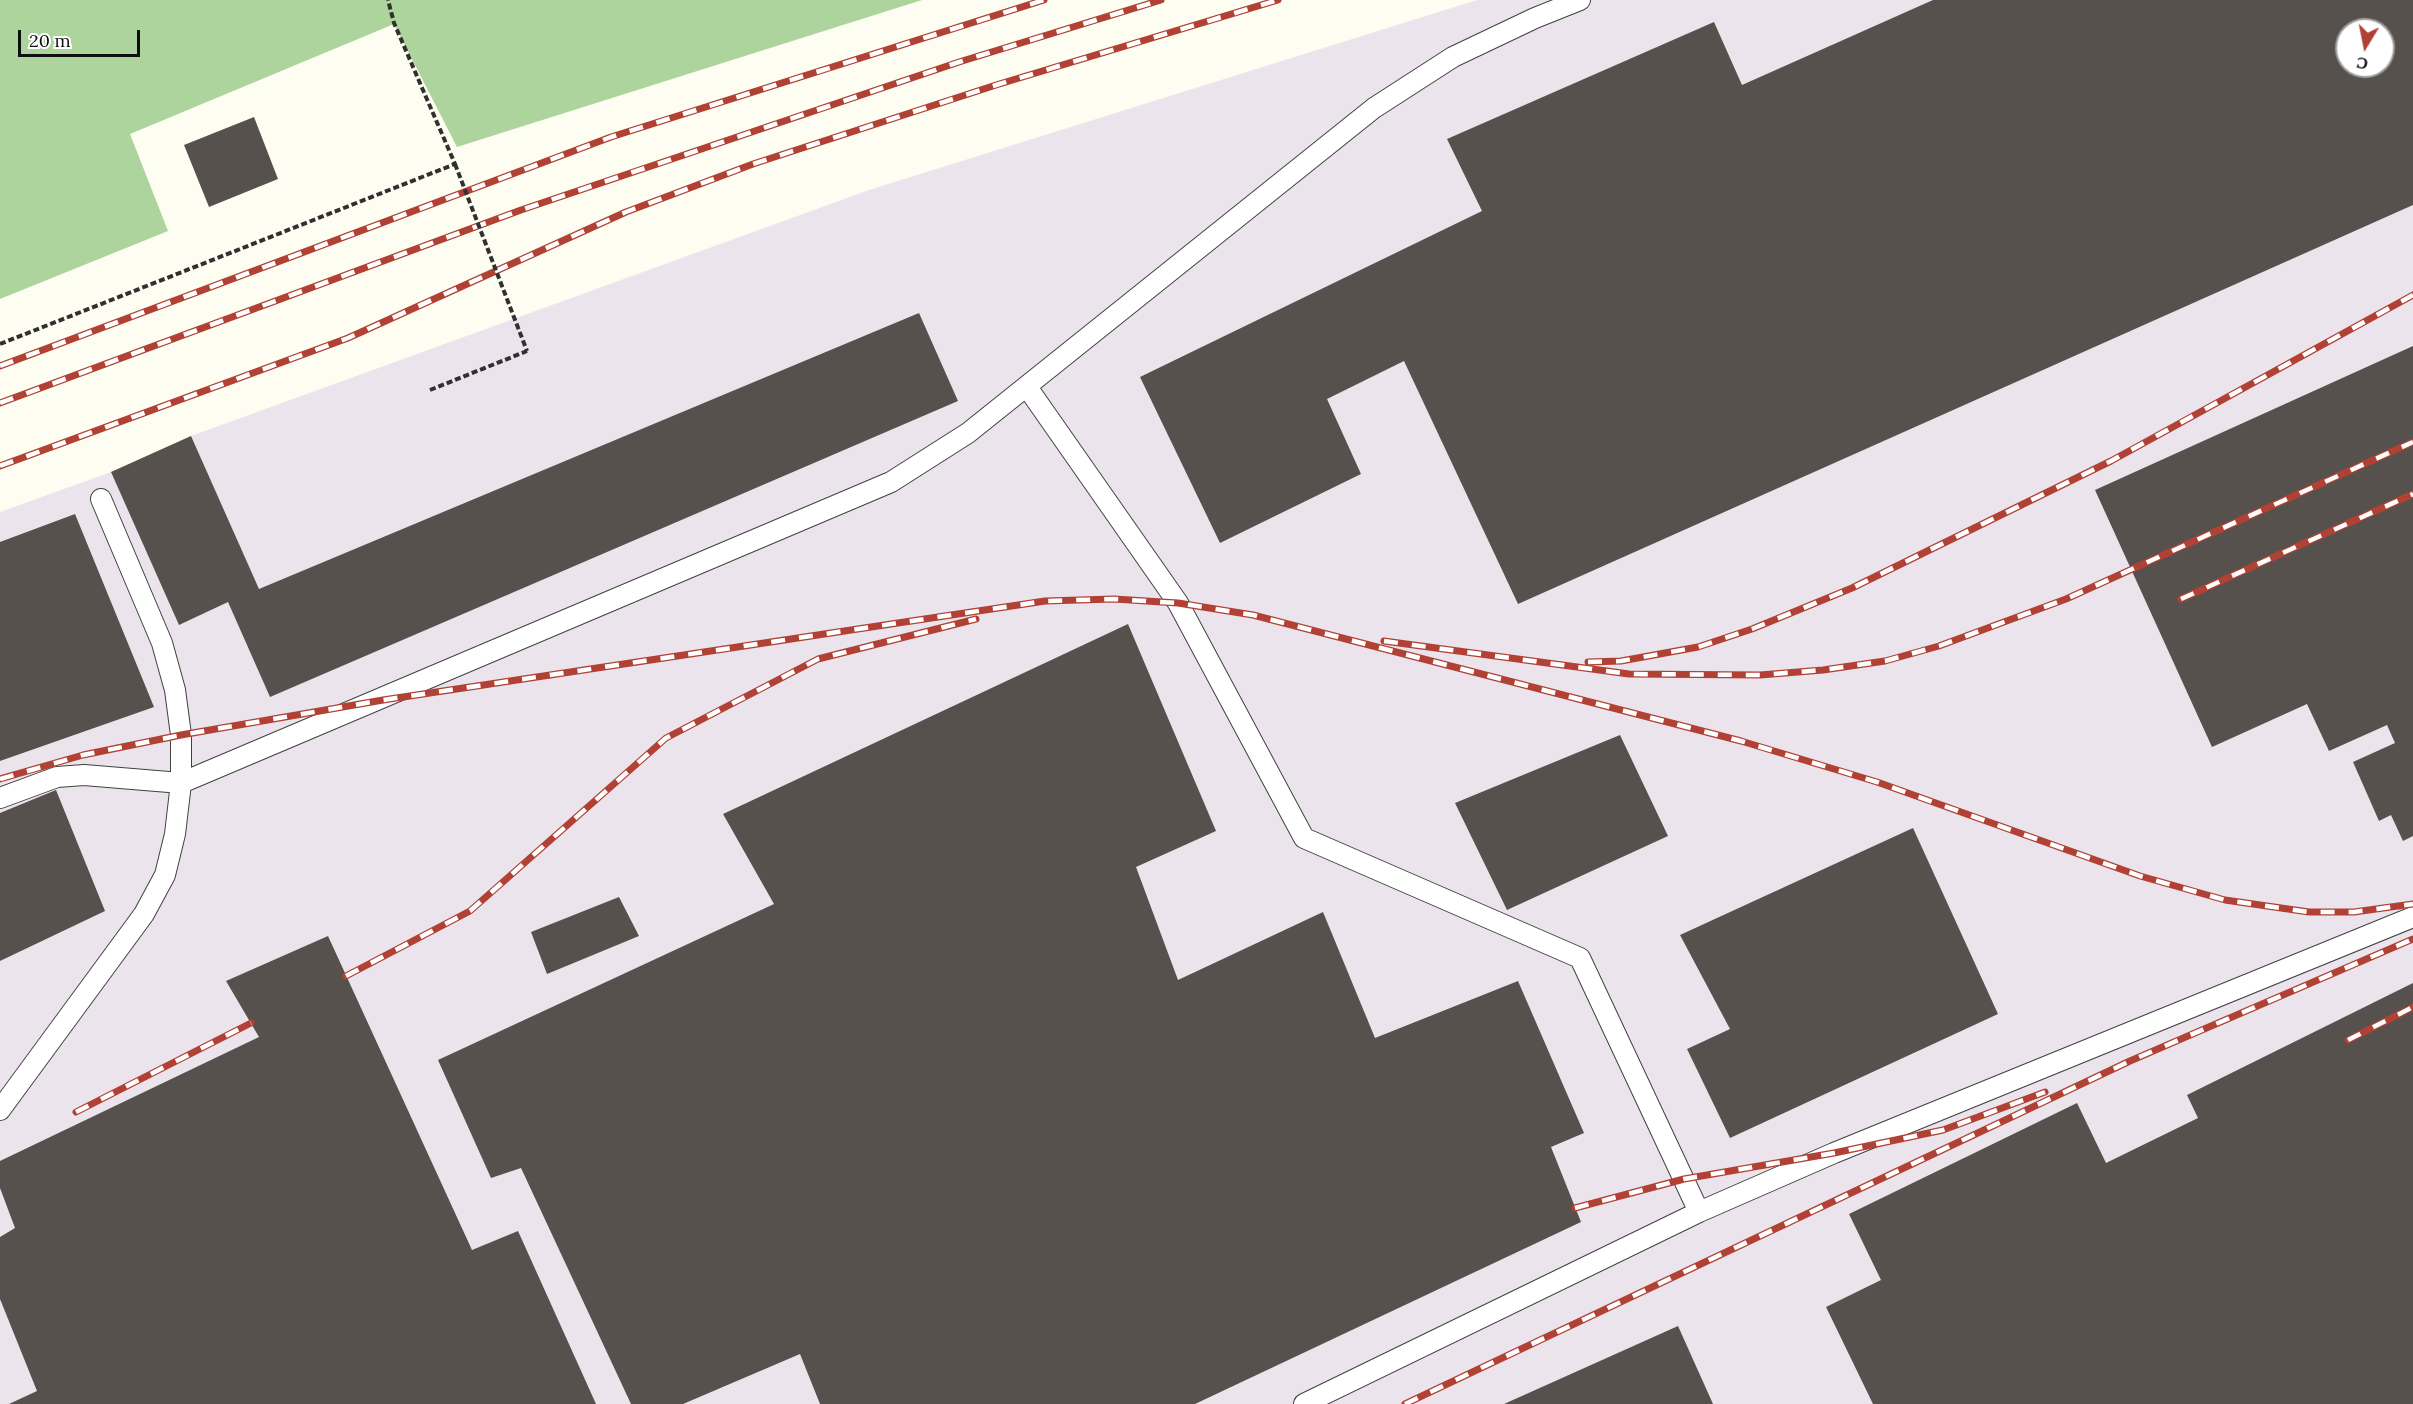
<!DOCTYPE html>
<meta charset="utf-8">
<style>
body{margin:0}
#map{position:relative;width:2413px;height:1404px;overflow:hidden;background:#fefdf1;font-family:Lora,serif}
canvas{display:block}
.north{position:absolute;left:2335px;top:18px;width:60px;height:60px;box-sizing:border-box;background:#fff;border:2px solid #9f9f9f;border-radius:50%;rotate:190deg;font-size:16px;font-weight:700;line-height:24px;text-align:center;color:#0e0e0e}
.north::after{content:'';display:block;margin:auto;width:21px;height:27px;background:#b14134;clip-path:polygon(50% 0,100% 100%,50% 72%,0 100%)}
.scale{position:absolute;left:18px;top:30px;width:122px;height:27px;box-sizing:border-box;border:3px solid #0e0e0e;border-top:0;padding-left:8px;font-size:18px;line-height:21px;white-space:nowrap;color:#0e0e0e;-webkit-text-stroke:4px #fff;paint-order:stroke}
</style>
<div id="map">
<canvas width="2413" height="1404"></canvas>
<div class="north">С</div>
<div class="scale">20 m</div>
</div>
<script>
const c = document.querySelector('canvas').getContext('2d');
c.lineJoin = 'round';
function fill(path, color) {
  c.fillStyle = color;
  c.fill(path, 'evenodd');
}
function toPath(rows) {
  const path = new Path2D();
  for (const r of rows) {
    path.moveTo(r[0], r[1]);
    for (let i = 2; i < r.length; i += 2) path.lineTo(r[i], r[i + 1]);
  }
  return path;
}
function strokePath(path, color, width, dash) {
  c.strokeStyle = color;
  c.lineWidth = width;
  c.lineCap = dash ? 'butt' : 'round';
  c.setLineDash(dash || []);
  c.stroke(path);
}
fill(toPath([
 [1477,0,2413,0,2413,1404,0,1404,0,512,111,472,191,436,869,190],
 [2347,30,2383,30,2383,66,2347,66]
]), '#ece4ec');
fill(toPath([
 [0,0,922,0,457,147,394,24,130,134,168,231,0,299]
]), '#aed49e');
fill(toPath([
 [1933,0,2413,0,2413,205,1518,604,1404,361,1327,399,1361,474,1220,543,1140,377,1482,211,1447,139,1714,22,1742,85],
 [2347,30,2383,30,2383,66,2347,66],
 [254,117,278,179,209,207,184,145],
 [919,313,958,401,270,697,228,602,179,625,111,472,191,436,259,589],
 [2413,346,2413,836,2403,841,2391,815,2379,821,2353,762,2395,743,2387,725,2329,751,2307,704,2212,747,2095,490],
 [75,514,154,707,0,761,0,542],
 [1128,624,1216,831,1136,867,1178,980,1323,912,1375,1038,1518,981,1584,1133,1551,1147,1581,1222,1195,1404,820,1404,800,1354,683,1404,631,1404,521,1168,491,1178,438,1060,774,904,723,814],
 [1620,735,1668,836,1507,910,1455,803],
 [56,790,105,911,0,961,0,813],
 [1913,828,1998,1014,1730,1138,1687,1049,1730,1029,1680,935],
 [619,897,639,936,547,974,531,932],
 [328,936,472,1250,518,1231,596,1404,9,1404,37,1391,0,1299,0,1237,15,1228,0,1188,0,1161,259,1037,226,981],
 [2413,983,2413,1404,1873,1404,1826,1307,1881,1280,1849,1214,2077,1103,2106,1163,2198,1118,2187,1095],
 [1678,1326,1713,1404,1504,1404]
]), '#56514c');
const service = toPath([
 [1027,387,1178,603,1304,838,1580,958,1699,1212],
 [0,798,57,777,84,775,181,783,891,482,968,433,1374,108,1453,57,1535,18,1580,0],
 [0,1110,144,914,165,875,175,834,181,783,181,735,175,690,162,643,101,499],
 [1304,1404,1699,1212,1834,1153,2413,917]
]);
strokePath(service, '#414141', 22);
strokePath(toPath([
 [0,344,455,164,394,23,388,0],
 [430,390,527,351]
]), '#303030', 4, [6, 3]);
strokePath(service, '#fff', 20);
const rail = toPath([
 [0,366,611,137,1044,0],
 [0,403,521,210,959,62,1161,0],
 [0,466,348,338,626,212,753,164,996,85,1278,0],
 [2181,599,2413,494],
 [1384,641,1629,674,1760,675,1823,670,1885,661,1939,646,2066,599,2413,442],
 [1588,662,1621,661,1698,647,1752,629,1852,588,2111,461,2413,295],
 [0,779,83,755,181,735,383,700,1045,601,1114,599,1178,603,1253,615,1741,741,1877,782,2140,876,2225,900,2309,912,2354,912,2413,904],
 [346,976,470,911,666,738,818,659,976,619],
 [2348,1040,2413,1007],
 [76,1112,251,1023],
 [1575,1208,1684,1179,1834,1153,1943,1130,2045,1092],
 [1405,1404,2130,1061,2413,939]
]);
strokePath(rail, '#b14134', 7);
strokePath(rail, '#fff', 4.5, [14]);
strokePath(toPath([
 [455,164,527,351]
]), '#303030', 4, [6, 3]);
</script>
